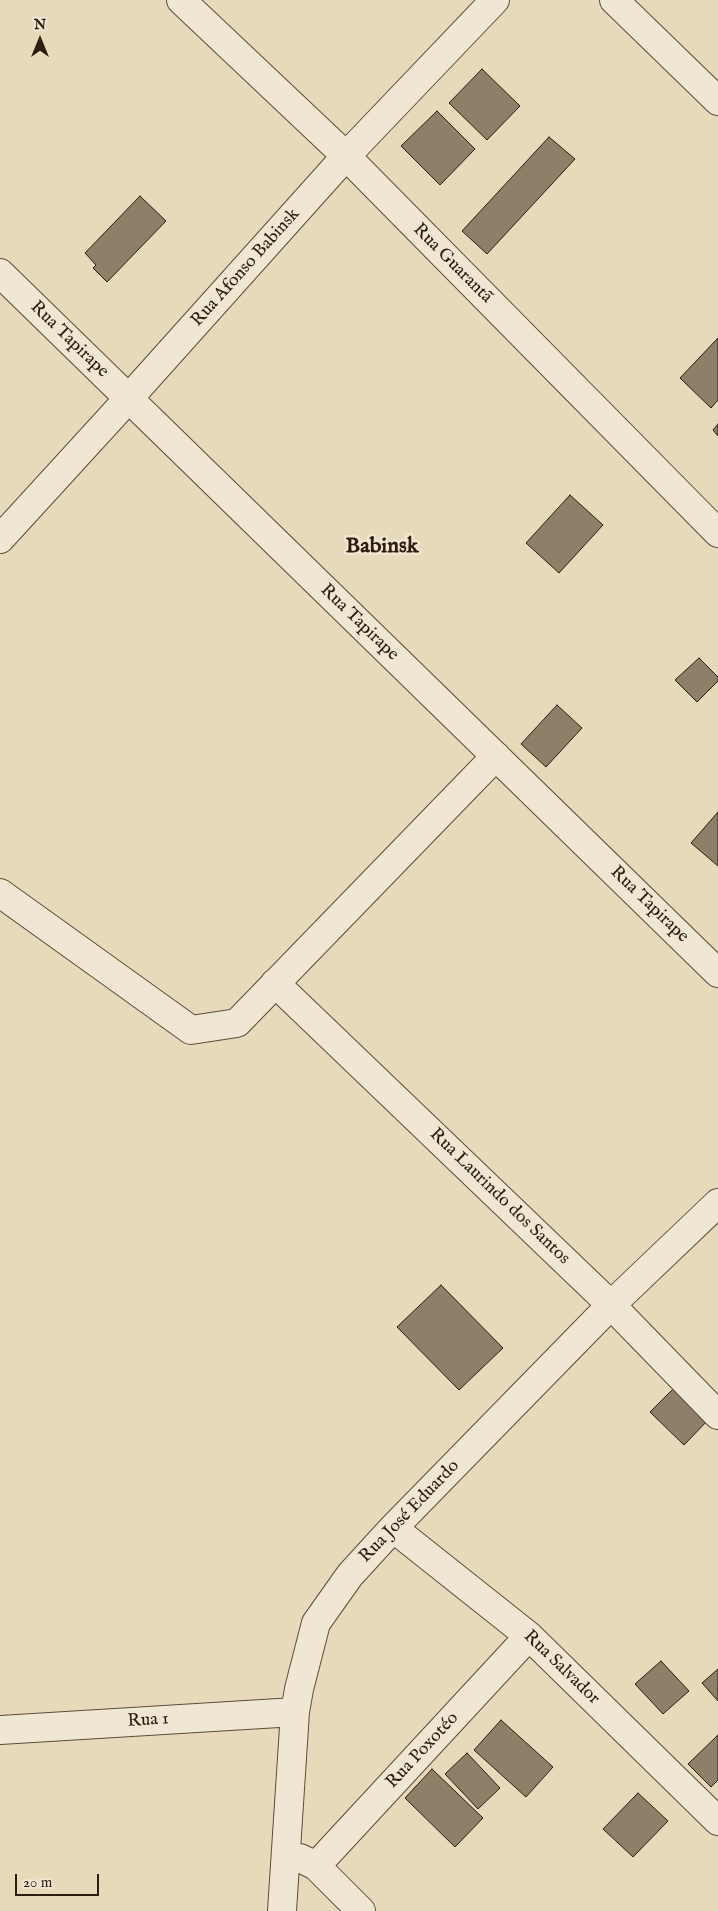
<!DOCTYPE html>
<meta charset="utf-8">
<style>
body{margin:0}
#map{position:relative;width:718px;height:1911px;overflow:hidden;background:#e6dabb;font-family:"IM FELL English",serif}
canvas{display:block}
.north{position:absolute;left:15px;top:15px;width:50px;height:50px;-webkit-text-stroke:4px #efe7d3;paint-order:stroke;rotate:0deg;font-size:14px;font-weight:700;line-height:20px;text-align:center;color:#2f1c0f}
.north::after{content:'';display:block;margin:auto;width:18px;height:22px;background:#2f1c0f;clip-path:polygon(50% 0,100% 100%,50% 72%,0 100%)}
.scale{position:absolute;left:15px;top:1874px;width:84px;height:22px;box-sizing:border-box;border:2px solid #2f1c0f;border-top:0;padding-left:6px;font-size:15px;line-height:18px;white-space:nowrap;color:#2f1c0f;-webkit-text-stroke:4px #efe7d3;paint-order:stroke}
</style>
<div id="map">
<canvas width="718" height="1911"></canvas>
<div class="north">N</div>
<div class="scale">20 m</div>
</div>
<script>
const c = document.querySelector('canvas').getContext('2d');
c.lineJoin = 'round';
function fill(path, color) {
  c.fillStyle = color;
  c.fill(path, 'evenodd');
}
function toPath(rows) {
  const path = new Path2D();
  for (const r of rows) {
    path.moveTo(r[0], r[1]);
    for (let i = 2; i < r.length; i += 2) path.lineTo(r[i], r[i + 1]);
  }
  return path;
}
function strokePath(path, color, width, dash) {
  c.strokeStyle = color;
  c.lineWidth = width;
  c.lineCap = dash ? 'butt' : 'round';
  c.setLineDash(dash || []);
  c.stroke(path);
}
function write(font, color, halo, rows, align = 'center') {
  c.font = font + ' "IM FELL English",serif';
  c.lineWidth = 5;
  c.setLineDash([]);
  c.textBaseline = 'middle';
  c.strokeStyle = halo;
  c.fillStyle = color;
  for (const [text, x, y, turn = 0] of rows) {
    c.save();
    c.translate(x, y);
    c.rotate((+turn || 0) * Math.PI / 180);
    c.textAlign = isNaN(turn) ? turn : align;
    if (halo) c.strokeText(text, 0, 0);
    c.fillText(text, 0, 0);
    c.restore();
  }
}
const building = toPath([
 [482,69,520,106,487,140,449,103,482,69],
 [437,111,475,149,440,185,401,146,437,111],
 [549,137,575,159,487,254,462,231,549,137],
 [140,196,166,221,107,282,93,268,96,265,85,253,140,196],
 [718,338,718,400,711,408,680,378,718,338],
 [718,424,718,436,713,430,718,424],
 [570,495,603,525,559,573,526,543,570,495],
 [699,658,718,677,718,681,697,702,675,680,699,658],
 [557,705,582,728,546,767,521,744,557,705],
 [718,812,718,866,691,843,718,812],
 [441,1285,503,1348,459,1390,397,1327,441,1285],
 [677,1385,711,1417,684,1445,650,1412,677,1385],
 [661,1661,689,1691,663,1714,635,1684,661,1661],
 [718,1669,718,1701,702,1683,718,1669],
 [501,1720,553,1767,526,1797,474,1750,501,1720],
 [718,1735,718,1780,711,1787,688,1764,718,1735],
 [467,1753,500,1788,478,1809,445,1774,467,1753],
 [432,1769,483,1818,455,1847,405,1798,432,1769],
 [638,1793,668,1821,633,1857,603,1829,638,1793]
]);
fill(building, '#8e7f68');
strokePath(building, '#2f1c0f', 1);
const minor = toPath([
 [181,0,346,156,718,533],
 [614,0,718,101],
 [0,273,718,973],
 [0,539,129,398,346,156,495,0],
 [0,893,191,1030,237,1023,496,756],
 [275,983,611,1305,718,1415],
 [393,1528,529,1636,718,1821],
 [0,1730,295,1712],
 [300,1858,316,1866,361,1911],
 [316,1866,529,1636],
 [282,1911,295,1712,299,1689,316,1623,350,1575,393,1528,611,1305,718,1203]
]);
strokePath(minor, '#5d4c3a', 30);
strokePath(minor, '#efe7d3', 28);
write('18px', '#2f1c0f', '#efe7d3', [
 ["Rua Guarantã",452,264,45],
 ["Rua Afonso Babinsk",246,268,-48],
 ["Rua Tapirape",69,340,44],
 ["Rua Tapirape",359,623,44],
 ["Rua Tapirape",649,905,44],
 ["Rua Laurindo dos Santos",499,1197,44],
 ["Rua José Eduardo",410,1512,-46],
 ["Rua Salvador",561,1668,44],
 ["Rua 1",148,1721,-4],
 ["Rua Poxotéo",423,1751,-47]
]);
write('bold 22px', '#2f1c0f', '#efe7d3', [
 ["Babinsk",382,547]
]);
</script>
